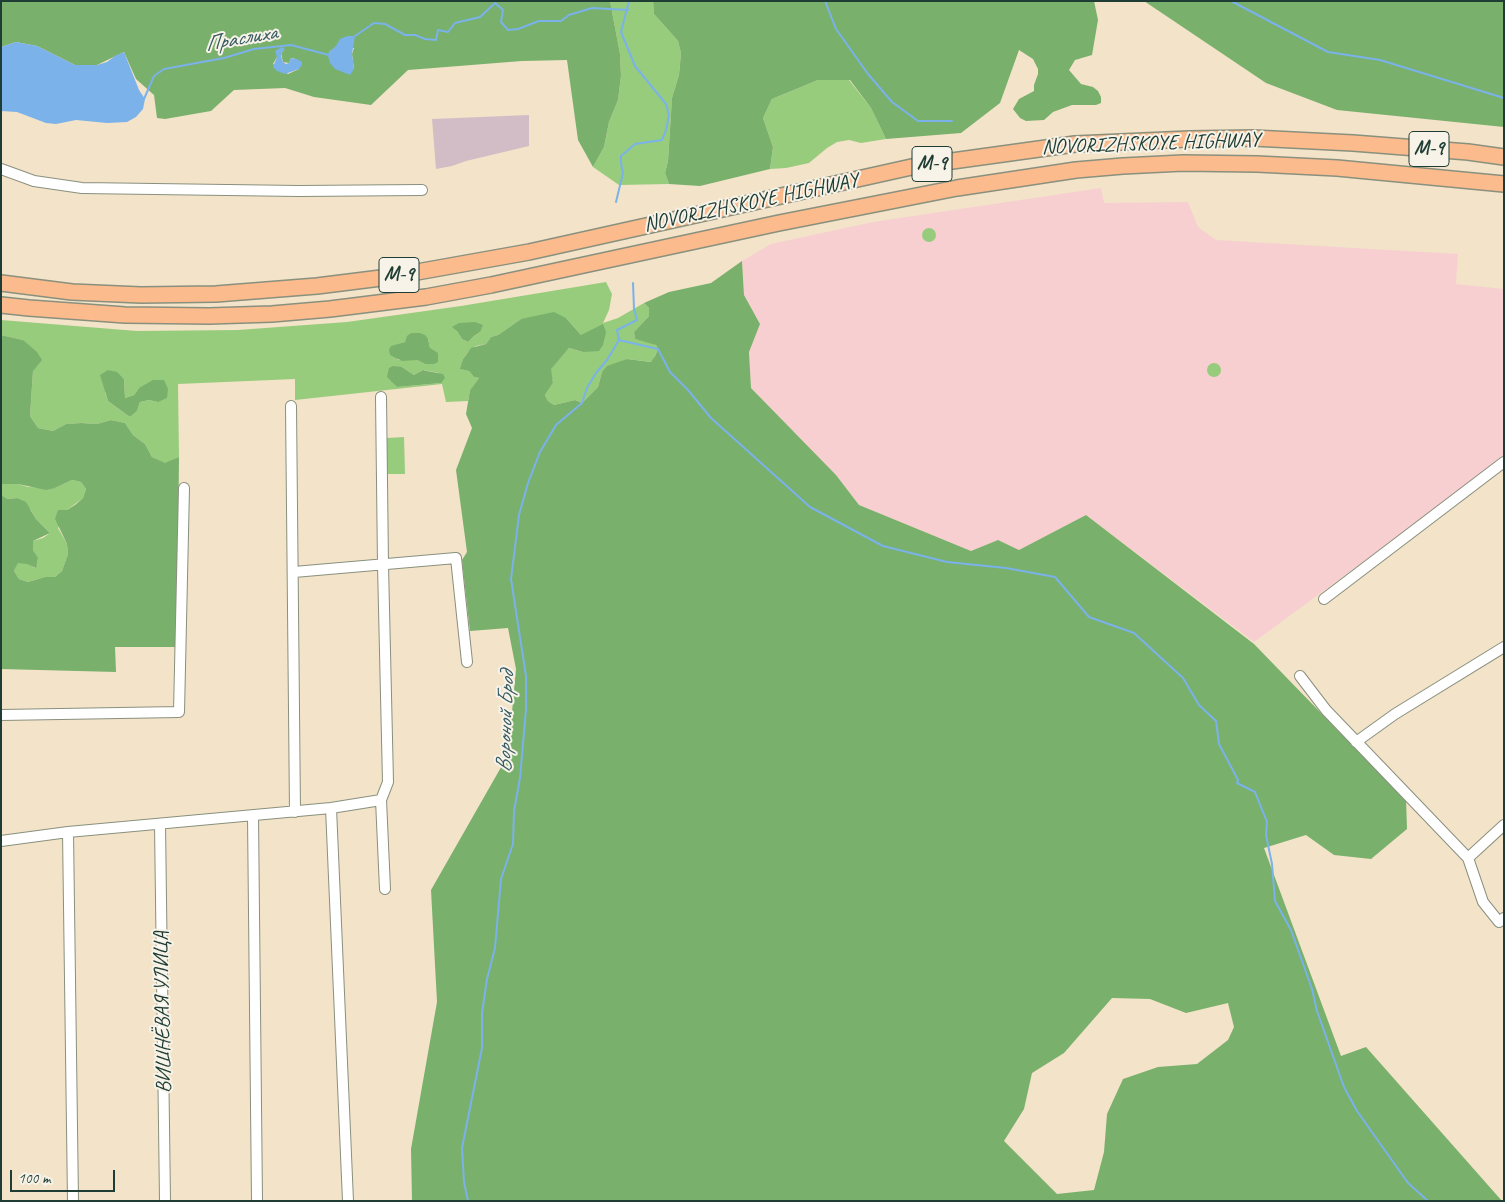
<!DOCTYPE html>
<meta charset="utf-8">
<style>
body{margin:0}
#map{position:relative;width:1505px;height:1202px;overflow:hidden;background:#f3e3c9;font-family:Caveat,sans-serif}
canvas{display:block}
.frame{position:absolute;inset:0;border:2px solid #1f3d34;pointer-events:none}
.scale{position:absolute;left:10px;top:1170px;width:105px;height:22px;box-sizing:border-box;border:2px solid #1f3d34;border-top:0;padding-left:6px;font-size:15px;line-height:18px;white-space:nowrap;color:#1f3d34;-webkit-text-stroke:4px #f7f3e8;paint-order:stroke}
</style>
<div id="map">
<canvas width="1505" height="1202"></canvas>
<div class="frame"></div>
<div class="scale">100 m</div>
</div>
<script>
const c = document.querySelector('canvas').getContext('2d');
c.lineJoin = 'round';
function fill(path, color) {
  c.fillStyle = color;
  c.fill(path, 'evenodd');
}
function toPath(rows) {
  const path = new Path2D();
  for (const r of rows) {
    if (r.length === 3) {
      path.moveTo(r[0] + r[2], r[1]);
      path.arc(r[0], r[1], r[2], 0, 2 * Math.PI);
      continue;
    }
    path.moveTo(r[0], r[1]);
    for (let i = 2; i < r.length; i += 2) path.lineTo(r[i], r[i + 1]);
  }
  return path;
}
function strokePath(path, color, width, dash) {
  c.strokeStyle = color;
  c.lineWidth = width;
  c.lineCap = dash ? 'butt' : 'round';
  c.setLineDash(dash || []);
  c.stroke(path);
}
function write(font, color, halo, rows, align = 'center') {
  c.font = font + ' Caveat,sans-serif';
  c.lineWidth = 4;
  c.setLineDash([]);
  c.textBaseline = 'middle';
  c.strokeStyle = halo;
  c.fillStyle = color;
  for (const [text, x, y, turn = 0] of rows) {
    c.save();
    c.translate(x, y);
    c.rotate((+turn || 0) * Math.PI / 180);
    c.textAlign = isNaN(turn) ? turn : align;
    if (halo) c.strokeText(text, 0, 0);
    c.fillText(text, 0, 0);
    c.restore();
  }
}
fill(toPath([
 [1101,188,1104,203,1188,202,1198,227,1216,240,1458,254,1456,284,1504,289,1504,454,1454,495,1254,642,1086,515,1019,550,998,540,971,551,859,505,836,475,751,388,749,352,760,324,744,295,742,261,771,244,873,222]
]), '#f7cfd1');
fill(toPath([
 [529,115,529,146,466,161,452,166,436,169,432,119]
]), '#d2bdc6');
fill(toPath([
 [610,1,653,1,654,14,678,41,681,53,679,75,672,98,668,161,665,173,669,184,619,185,593,167,604,147,609,122,618,100,621,76,620,54],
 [818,80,849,80,871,108,886,139,861,143,849,140,837,142,827,148,809,163,786,168,770,169,773,147,763,118,772,99],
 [929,235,7],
 [606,282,612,294,609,310,603,323,618,318,644,303,649,308,649,316,634,332,635,339,650,342,656,345,658,349,652,362,627,359,602,372,598,387,582,403,575,400,554,405,548,401,545,395,553,383,550,369,569,348,583,352,581,335,566,318,521,319,498,335,491,337,486,344,476,346,467,353,463,359,461,369,469,371,474,377,479,378,470,390,468,401,446,402,442,384,295,400,295,379,178,384,179,457,165,464,152,457,145,444,133,435,125,423,111,420,97,424,81,423,66,424,53,431,38,428,30,416,33,371,23,340,1,335,1,320,137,331,238,330,347,322,461,306],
 [457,331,480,332,474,336,468,342,462,339],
 [411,333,416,333,428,339,430,348,425,364,417,360,398,360,396,345,405,342],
 [402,367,414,375,423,370,439,373,441,383,397,387,391,380],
 [108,370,117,373,124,379,125,398,134,395,139,388,158,402,149,400,140,402,137,411,130,417,108,401,105,392],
 [1214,370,7],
 [404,437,405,474,387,474,387,438],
 [72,480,81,482,86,489,83,498,67,510,58,528,67,544,68,554,62,571,55,577,45,577,28,582,19,579,14,571,18,562,27,563,35,568,38,559,33,550,33,541,43,538,50,533,36,519,31,510,17,498,8,499,1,495,1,484,18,484,28,487,55,488]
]), '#97cc7d');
fill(toPath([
 [1,1,610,1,620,54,621,76,618,100,609,122,604,147,593,167,578,140,567,60,522,61,408,70,371,105,314,97,285,88,234,90,211,111,165,119,157,118,154,95,136,79,124,52,97,65,75,65,37,46,16,42,1,47],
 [337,46,354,48,352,54,354,69,329,52],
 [285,50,281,53,283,62,289,63,291,58,294,58,299,69,288,74,273,64,277,57],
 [653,1,1094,1,1098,20,1092,55,1075,60,1069,70,1081,84,1093,87,1098,91,1101,97,1101,103,1096,105,1072,105,1053,112,1044,120,1026,121,1020,118,1013,109,1019,99,1034,91,1034,85,1038,74,1038,69,1033,59,1019,50,1000,103,961,133,886,139,871,108,850,80,818,80,772,99,763,118,773,147,770,169,700,186,669,184,665,173,668,161,672,98,679,75,681,53,678,41,654,14],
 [1144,1,1504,1,1504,127,1337,110,1266,83],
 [742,261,744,295,760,324,749,352,751,388,836,475,859,505,971,551,998,540,1019,550,1086,515,1254,644,1349,742,1406,798,1407,829,1371,859,1334,855,1306,835,1264,848,1341,1056,1366,1047,1502,1201,412,1201,411,1149,437,1002,431,890,508,755,516,669,508,628,470,631,462,560,467,552,456,470,472,428,466,414,470,390,479,378,474,377,469,371,460,369,463,359,471,348,486,344,491,337,498,335,521,319,554,312,566,318,581,335,603,324,606,332,603,345,599,351,583,352,569,348,551,369,553,383,545,395,548,401,554,405,575,400,582,403,598,387,602,372,607,366,627,359,651,362,655,356,658,349,656,345,635,339,634,332,649,316,649,308,644,303,669,292,711,283],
 [1112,998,1150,999,1186,1013,1228,1003,1234,1027,1228,1040,1197,1064,1158,1067,1123,1079,1107,1114,1104,1152,1094,1190,1057,1194,1004,1141,1024,1109,1032,1073,1064,1053],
 [475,322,483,325,480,332,474,336,468,342,462,339,457,331,452,327,459,323],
 [411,333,420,333,425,335,428,339,430,348,438,353,438,362,434,364,425,364,417,360,402,361,390,355,389,350,391,346,405,342,407,336],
 [1,335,23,340,37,352,42,360,33,371,30,416,38,428,53,431,66,424,81,423,97,424,111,420,125,423,133,435,145,444,152,457,165,463,179,457,177,647,115,647,116,672,1,669,1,495,8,499,17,498,26,502,36,519,50,533,33,541,33,550,38,558,36,568,27,564,18,563,14,571,19,579,28,582,45,577,55,577,62,571,68,554,67,544,55,519,58,510,67,510,75,505,83,498,86,489,81,482,72,480,55,488,46,490,18,484,1,484],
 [393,366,402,367,414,375,423,370,427,371,443,374,445,378,441,383,397,387,387,377,389,368],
 [108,370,117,372,124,379,125,398,134,395,139,388,153,380,164,380,168,389,167,398,158,402,149,400,140,402,137,411,130,417,108,401,100,375]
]), '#79b06c');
fill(toPath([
 [347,36,355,36,352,54,354,69,350,75,335,69,330,63,328,56,329,52,336,46,340,39],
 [16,42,37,46,75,65,97,65,107,62,115,56,124,52,139,90,145,99,143,109,136,117,127,122,107,123,76,120,56,124,46,123,17,112,1,111,1,47],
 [282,47,285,49,281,53,281,56,283,62,286,64,289,63,291,58,297,59,302,62,302,65,299,69,285,74,277,71,273,67,277,57,275,51]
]), '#7ab2e9');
strokePath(toPath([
 [825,1,836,29,868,74,892,102,918,121,952,121],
 [1231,1,1328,52,1380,60,1504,98],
 [355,36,374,23,385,24,405,35,415,35,425,39,436,40,438,30,448,32,455,23,480,17,495,3,503,10,501,22,508,30,518,29,539,21,561,21,569,15,592,8,628,10],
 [144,99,154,76,164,69,224,58,254,49,291,45,329,55],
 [616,202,623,173,621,163,621,156,635,144,662,140,666,130,669,115,666,104,635,66,621,32,629,1],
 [619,340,658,349,670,372,688,390,711,418,810,507,883,546,947,562,1006,568,1055,577,1089,617,1134,633,1183,678,1199,705,1216,721,1219,744,1238,780,1237,783,1255,792,1267,822,1266,835,1272,864,1275,901,1291,930,1312,989,1317,1011,1344,1087,1357,1111,1408,1183,1428,1201],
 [468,1201,464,1182,462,1148,482,1048,482,1013,487,979,495,948,501,879,513,844,514,811,520,778,526,709,526,676,511,579,519,515,528,483,540,452,556,425,582,403,587,388,596,373,607,360,619,340,617,330,637,320,634,309,633,283]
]), '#7ab2e9', 2);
const minor = toPath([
 [1,169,34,181,82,188,299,191,422,190],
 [291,406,295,812],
 [294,572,456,558,467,662],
 [1324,599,1504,462],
 [1300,676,1326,710,1468,858,1483,902,1499,922,1504,918],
 [1,715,179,712,184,488],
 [1356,742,1395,714,1504,647],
 [381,800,385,889],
 [331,808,348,1201],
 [253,816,257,1201],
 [160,824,165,1201],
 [68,832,73,1201],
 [1,841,68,832,331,808,381,800,388,782,383,565,381,397],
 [1468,858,1504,825]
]);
const highway = toPath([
 [1,283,72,292,141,295,216,294,317,286,389,277,529,252,916,166,1075,144,1189,139,1253,138,1353,143,1468,152,1504,157],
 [1,305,29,308,125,315,209,316,272,314,330,309,426,297,491,285,779,223,957,188,1076,170,1123,166,1183,163,1257,164,1337,168,1504,184]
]);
strokePath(minor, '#89907e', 12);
strokePath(highway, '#89907e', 18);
strokePath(minor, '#fff', 10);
strokePath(highway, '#fbbb8d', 15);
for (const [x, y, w] of [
 [1429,149,40],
 [932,164,40],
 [399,275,40]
]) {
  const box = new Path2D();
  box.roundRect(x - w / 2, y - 17.5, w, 35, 4);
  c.fillStyle = '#f7f3e8';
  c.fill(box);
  strokePath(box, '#1f3d34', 1);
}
write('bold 20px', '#1f3d34', null, [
 ["М-9",1429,149],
 ["М-9",932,164],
 ["М-9",399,275]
]);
write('21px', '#1f3d34', '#f7f3e8', [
 ["NOVORIZHSKOYE HIGHWAY",1151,144,-2],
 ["NOVORIZHSKOYE HIGHWAY",751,203,-12],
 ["ВИШНЁВАЯ УЛИЦА",163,1012,-91]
]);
write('italic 22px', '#365a61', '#f7f3e8', [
 ["Праслиха",241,39,-10],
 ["Вороной Брод",506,722,-88]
]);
</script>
